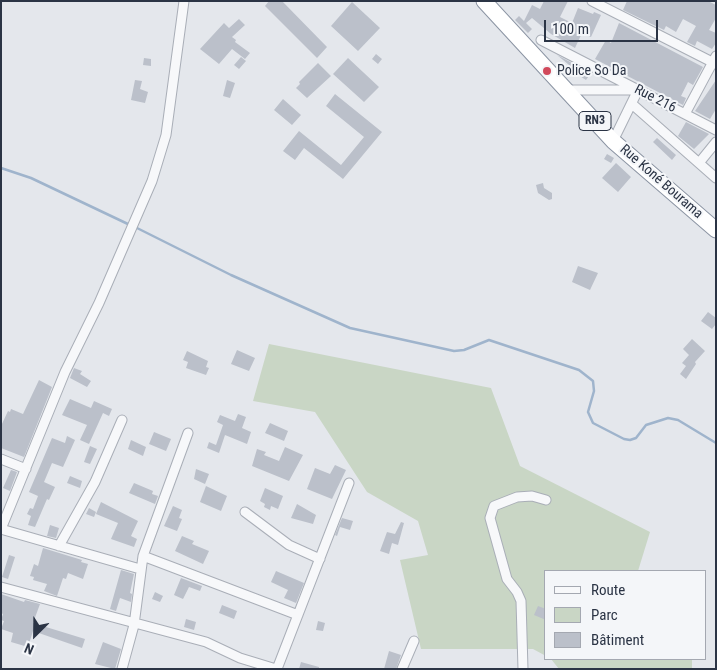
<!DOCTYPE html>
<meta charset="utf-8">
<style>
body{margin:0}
#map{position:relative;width:717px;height:670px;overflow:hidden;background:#e4e7ec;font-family:"Roboto Condensed",sans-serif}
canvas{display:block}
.frame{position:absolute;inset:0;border:2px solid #2b3445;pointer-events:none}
.legend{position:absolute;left:544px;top:570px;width:162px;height:90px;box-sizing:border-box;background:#f4f6f9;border:1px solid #a4a8b1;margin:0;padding:6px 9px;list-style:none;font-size:15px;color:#2b3445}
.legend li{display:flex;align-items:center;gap:10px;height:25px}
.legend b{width:25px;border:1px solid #a4a8b1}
.north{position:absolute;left:10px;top:610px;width:50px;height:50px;-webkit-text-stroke:4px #f4f6f9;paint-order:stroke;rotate:203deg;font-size:14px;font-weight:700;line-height:20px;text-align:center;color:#2b3445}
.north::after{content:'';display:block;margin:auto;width:18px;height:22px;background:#2b3445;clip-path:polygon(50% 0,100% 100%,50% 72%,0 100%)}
.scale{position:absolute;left:544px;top:20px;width:114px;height:22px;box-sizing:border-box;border:2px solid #2b3445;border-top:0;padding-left:6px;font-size:15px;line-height:18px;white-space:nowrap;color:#2b3445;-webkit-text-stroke:4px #f4f6f9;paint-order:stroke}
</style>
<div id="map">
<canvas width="717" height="670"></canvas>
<div class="frame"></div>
<ul class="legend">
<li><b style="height:6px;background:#f7f8fa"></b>Route</li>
<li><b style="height:14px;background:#c9d6c5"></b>Parc</li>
<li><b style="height:14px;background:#bbc0ca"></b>Bâtiment</li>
</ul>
<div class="north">N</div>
<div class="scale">100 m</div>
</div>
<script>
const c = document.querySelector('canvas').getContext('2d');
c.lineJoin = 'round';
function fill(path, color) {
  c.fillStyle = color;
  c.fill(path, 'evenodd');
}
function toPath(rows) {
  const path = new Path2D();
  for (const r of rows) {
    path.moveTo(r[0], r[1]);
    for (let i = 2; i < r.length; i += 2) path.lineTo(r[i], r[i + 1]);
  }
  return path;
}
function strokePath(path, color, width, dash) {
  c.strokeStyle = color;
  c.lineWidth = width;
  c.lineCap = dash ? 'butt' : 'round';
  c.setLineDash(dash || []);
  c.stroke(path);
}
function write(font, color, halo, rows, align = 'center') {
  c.font = font + ' "Roboto Condensed",sans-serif';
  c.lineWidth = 4;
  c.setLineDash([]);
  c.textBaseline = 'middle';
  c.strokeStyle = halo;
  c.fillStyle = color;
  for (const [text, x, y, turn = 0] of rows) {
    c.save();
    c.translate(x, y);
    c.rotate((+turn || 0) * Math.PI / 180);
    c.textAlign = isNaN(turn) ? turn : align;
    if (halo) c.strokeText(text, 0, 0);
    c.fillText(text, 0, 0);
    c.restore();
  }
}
fill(toPath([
 [269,344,491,388,520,466,650,532,638,571,546,571,546,656,533,649,421,649,400,560,428,555,418,521,367,492,315,412,253,401],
 [551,659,692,659,692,669,559,669]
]), '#c9d6c5');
strokePath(toPath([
 [1,168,31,178,130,225],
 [135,227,231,275,350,328,454,351,464,350,489,340,579,370,593,381,594,391,588,412,593,423,624,439,630,440,636,438,646,425,668,418,678,420,716,443]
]), '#9fb4cc', 2.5);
fill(toPath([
 [269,1,282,1,327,47,317,58,265,6],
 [544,1,568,1,560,17,572,23,578,8,593,14,594,12,601,15,591,37,582,33,575,48,551,34,532,18,526,23,532,29,528,33,515,20,519,16,524,21,532,5,540,9],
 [627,1,708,1,716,5,716,18,709,30,716,33,716,43,712,49,697,41,695,46,687,42,696,26,683,19,676,32,666,26,664,30,623,10],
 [352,2,380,28,358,51,331,26],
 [239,19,245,25,232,37,236,40,235,42,250,53,245,59,232,49,219,64,200,49,224,23,229,28],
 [619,23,703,67,693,85,688,82,681,96,686,98,683,105,595,59,606,40,611,43],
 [376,54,382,59,378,64,372,59],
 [557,55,591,73,586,80,572,71,574,69],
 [241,57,246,61,239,69,234,65],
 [144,58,151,59,151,66,143,65],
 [348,58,379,87,364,102,333,74],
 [318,63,331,76,307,98,296,88,300,84,299,82],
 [135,80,142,81,140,89,148,92,145,103,131,100],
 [227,80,235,83,230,98,223,96],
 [716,80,716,109,710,119,695,111],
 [335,94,382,132,343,179,304,148,295,160,283,151,299,131,341,165,364,137,326,106],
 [283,99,301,115,292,125,274,110],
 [686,122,709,134,694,149,678,136],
 [657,138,676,155,672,160,653,142],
 [607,154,614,158,611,163,604,159],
 [616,163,631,177,618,192,602,178],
 [543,183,544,188,552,193,552,199,549,200,538,193,536,185],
 [578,266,598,273,590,290,572,282],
 [708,312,716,318,716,324,712,329,701,321],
 [692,339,705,351,695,362,696,364,686,379,680,374,686,366,682,363,689,355,683,349],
 [237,350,255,358,249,371,231,364],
 [187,351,208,361,206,367,209,368,206,375,186,368,188,362,183,360],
 [74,368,82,371,80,374,91,381,87,387,70,378],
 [39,380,52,387,24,457,1,448,1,426,8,411,10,412,11,409,23,414],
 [70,399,91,408,94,401,112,409,109,416,103,413,89,444,80,440,87,425,62,415],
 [238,414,246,417,242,428,251,432,247,444,225,435,219,453,207,448,209,442,216,445,223,425,217,422,220,415,235,421],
 [270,423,288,431,284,441,265,433],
 [154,432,171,439,166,451,149,444],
 [67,436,75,440,63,467,52,463,44,482,55,487,49,500,47,499,35,527,28,525,31,516,27,514,30,508,33,509,38,496,29,492,52,438,65,443],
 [131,440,146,447,143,456,128,449],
 [90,446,97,449,90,464,84,462],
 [285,447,303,455,289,481,252,466,257,449,266,452,264,455,279,461],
 [335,465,346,470,332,499,307,489,315,468,330,474],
 [196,469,209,474,205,484,194,479],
 [11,470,17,472,10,491,3,488],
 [70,476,82,481,80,488,67,483],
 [134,483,153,491,152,494,158,496,155,504,129,493],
 [206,486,227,496,221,511,200,502],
 [265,488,283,496,278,509,271,506,270,510,264,507,265,504,260,501],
 [101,502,138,521,131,536,137,539,134,547,111,539,118,523,96,514],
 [297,504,316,515,313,524,291,518],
 [173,506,182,510,179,518,182,519,177,531,164,526],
 [89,508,96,512,94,517,86,514],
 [342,518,353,521,350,530,340,527,337,536,335,535],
 [401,522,404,523,398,545,392,543,389,554,380,551,387,532,395,534],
 [50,525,59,528,56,538,47,536],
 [182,536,194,541,192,544,209,551,203,564,175,551],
 [43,548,82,560,81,562,88,564,83,579,68,573,66,579,63,578,57,596,44,591,47,584,33,580,34,577,30,576,34,564,38,566],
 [9,555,15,557,8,579,2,577],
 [121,570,134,574,130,593,132,594,131,602,120,598,116,611,110,609],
 [276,571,304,583,296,603,284,598,288,590,271,582],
 [181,578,202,586,200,591,189,587,183,599,174,595],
 [155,592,163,596,160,602,152,599],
 [1,594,24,602,25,600,40,604,33,623,85,639,82,648,33,631,28,647,11,642,13,633,1,629,4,621,1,620,3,614,1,613],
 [222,605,237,611,234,619,219,613],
 [538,606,546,609,546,620,534,615],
 [186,619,196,622,194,630,184,627],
 [318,621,325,623,323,631,316,630],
 [103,642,121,649,115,669,95,664],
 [389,651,401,655,396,669,384,669],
 [301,662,319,667,319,669,299,669]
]), '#bbc0ca');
const street = toPath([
 [592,1,716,64],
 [541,40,716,130],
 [568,90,638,90,613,141],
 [632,104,716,178],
 [685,114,716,56],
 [699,163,716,142],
 [1,459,26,469],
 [245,512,289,545,320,559],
 [1,529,65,372,99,303,152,181,166,135,184,1],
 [1,529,140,569],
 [59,546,95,482,122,420],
 [143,556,298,615],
 [1,587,206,642,240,658,276,669],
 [122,669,134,625,143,556,188,433],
 [277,669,349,483],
 [402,669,414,641],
 [523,669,521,601,517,592,507,579,490,518,494,506,517,497,532,496,546,500]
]);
const highway = toPath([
 [484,1,613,141,716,230]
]);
strokePath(street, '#a9aeb7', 11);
strokePath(highway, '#8b94a3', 17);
strokePath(street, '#f7f8fa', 9);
strokePath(highway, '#fff', 15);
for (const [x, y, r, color] of [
 [547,71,5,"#d1495b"]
]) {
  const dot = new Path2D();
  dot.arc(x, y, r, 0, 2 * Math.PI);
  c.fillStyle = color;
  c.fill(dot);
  strokePath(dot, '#f4f6f9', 2);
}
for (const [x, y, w] of [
 [595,121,32]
]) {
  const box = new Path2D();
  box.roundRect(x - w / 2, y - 9.5, w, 19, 4);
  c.fillStyle = '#f4f6f9';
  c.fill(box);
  strokePath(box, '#2b3445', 1);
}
write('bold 12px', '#2b3445', null, [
 ["RN3",595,121]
]);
write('14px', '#2b3445', '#f4f6f9', [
 ["Police So Da",557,71]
], 'left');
write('14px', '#2b3445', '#f4f6f9', [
 ["Rue 216",655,99,27],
 ["Rue Koné Bourama",661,182,41]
]);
</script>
